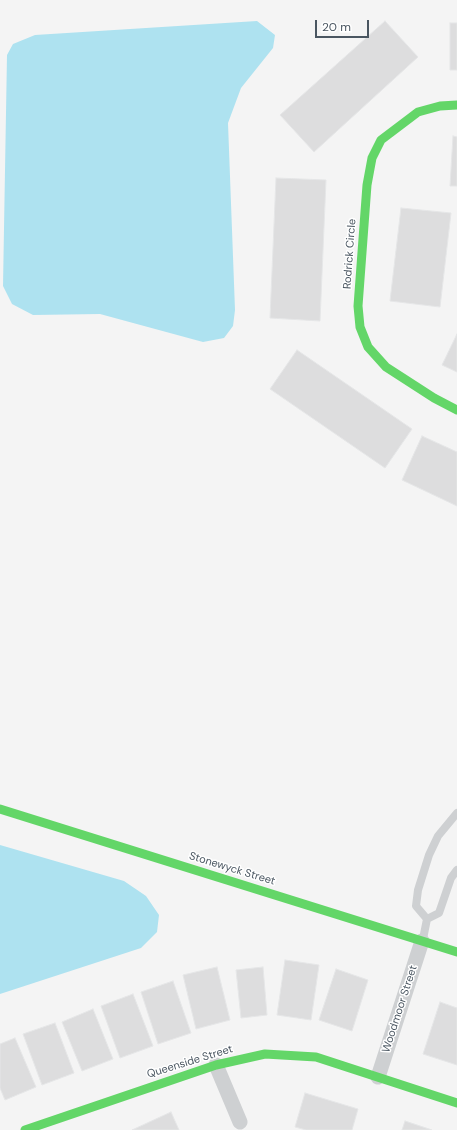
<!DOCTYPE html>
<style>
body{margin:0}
#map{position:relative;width:457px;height:1130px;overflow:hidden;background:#f4f4f4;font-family:"DM Sans",sans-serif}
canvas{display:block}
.scale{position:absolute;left:315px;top:20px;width:54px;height:18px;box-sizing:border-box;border:2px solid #4a5661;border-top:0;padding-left:5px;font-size:12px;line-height:14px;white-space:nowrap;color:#4a5661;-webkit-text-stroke:3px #fff;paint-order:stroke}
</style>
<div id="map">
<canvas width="457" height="1130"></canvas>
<div class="scale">20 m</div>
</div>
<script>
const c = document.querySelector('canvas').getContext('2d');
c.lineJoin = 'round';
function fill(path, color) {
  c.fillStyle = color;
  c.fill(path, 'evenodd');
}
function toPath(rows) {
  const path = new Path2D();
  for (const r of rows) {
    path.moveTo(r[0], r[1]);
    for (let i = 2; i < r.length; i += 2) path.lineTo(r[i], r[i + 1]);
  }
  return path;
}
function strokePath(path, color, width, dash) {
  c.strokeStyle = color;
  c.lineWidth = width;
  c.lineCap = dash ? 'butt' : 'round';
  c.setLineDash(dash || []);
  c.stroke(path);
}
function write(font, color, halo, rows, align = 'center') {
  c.font = font + ' "DM Sans",sans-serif';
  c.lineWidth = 3;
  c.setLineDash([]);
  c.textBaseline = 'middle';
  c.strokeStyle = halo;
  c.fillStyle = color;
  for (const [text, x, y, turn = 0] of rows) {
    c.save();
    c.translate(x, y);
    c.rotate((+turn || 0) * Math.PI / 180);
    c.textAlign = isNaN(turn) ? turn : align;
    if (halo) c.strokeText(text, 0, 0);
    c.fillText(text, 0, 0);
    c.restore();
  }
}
fill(toPath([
 [257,21,275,35,273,48,241,88,228,123,235,310,233,326,224,338,203,342,100,314,33,315,12,304,3,286,7,55,13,44,35,35],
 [0,845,124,881,146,896,159,915,157,932,141,948,0,994]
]), '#aee2f0');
const building = toPath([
 [385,21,418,57,314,152,280,115,385,21],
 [450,23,457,23,457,70,450,70,450,23],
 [453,136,457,137,457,186,450,186,453,136],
 [276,178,326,180,320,321,270,318,276,178],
 [401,208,451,213,440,307,390,301,401,208],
 [457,334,457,372,442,365,457,334],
 [297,350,412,429,385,468,270,389,297,350],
 [422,436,457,452,457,506,402,480,422,436],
 [285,960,319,965,311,1020,277,1015,285,960],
 [217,967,230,1020,196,1029,183,975,217,967],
 [263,967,267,1015,241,1018,236,970,263,967],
 [336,969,368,980,352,1031,319,1020,336,969],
 [173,981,191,1033,158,1044,141,992,173,981],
 [133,994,153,1046,120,1058,101,1006,133,994],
 [440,1002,457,1008,457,1065,423,1054,440,1002],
 [93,1009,113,1059,82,1071,62,1022,93,1009],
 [55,1023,74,1073,42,1085,23,1034,55,1023],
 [15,1038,36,1087,5,1100,0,1088,0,1044,15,1038],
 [305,1093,358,1109,352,1130,306,1130,295,1127,305,1093],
 [171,1112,179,1130,132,1130,171,1112],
 [405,1121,432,1130,402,1130,405,1121]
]);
fill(building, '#ddddde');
strokePath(building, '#e5e6e7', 1);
strokePath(toPath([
 [427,919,416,906,418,890,429,855,438,836,457,813],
 [427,919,439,913,451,878,457,870],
 [423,939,427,919]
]), '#ced0d2', 8);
strokePath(toPath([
 [216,1065,240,1122],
 [378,1077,422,941]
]), '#ced0d2', 15);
strokePath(toPath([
 [457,105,440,106,418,112,381,140,372,158,367,185,358,306,360,327,368,347,386,367,434,398,457,410],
 [0,809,457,952],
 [25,1130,216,1065,265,1054,316,1057,457,1103]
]), '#63d668', 9);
write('11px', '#4a5661', '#fff', [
 ["Rodrick Circle",350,254,-86],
 ["Stonewyck Street",232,869,17],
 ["Woodmoor Street",400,1009,-72],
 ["Queenside Street",190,1062,-17]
]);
</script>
